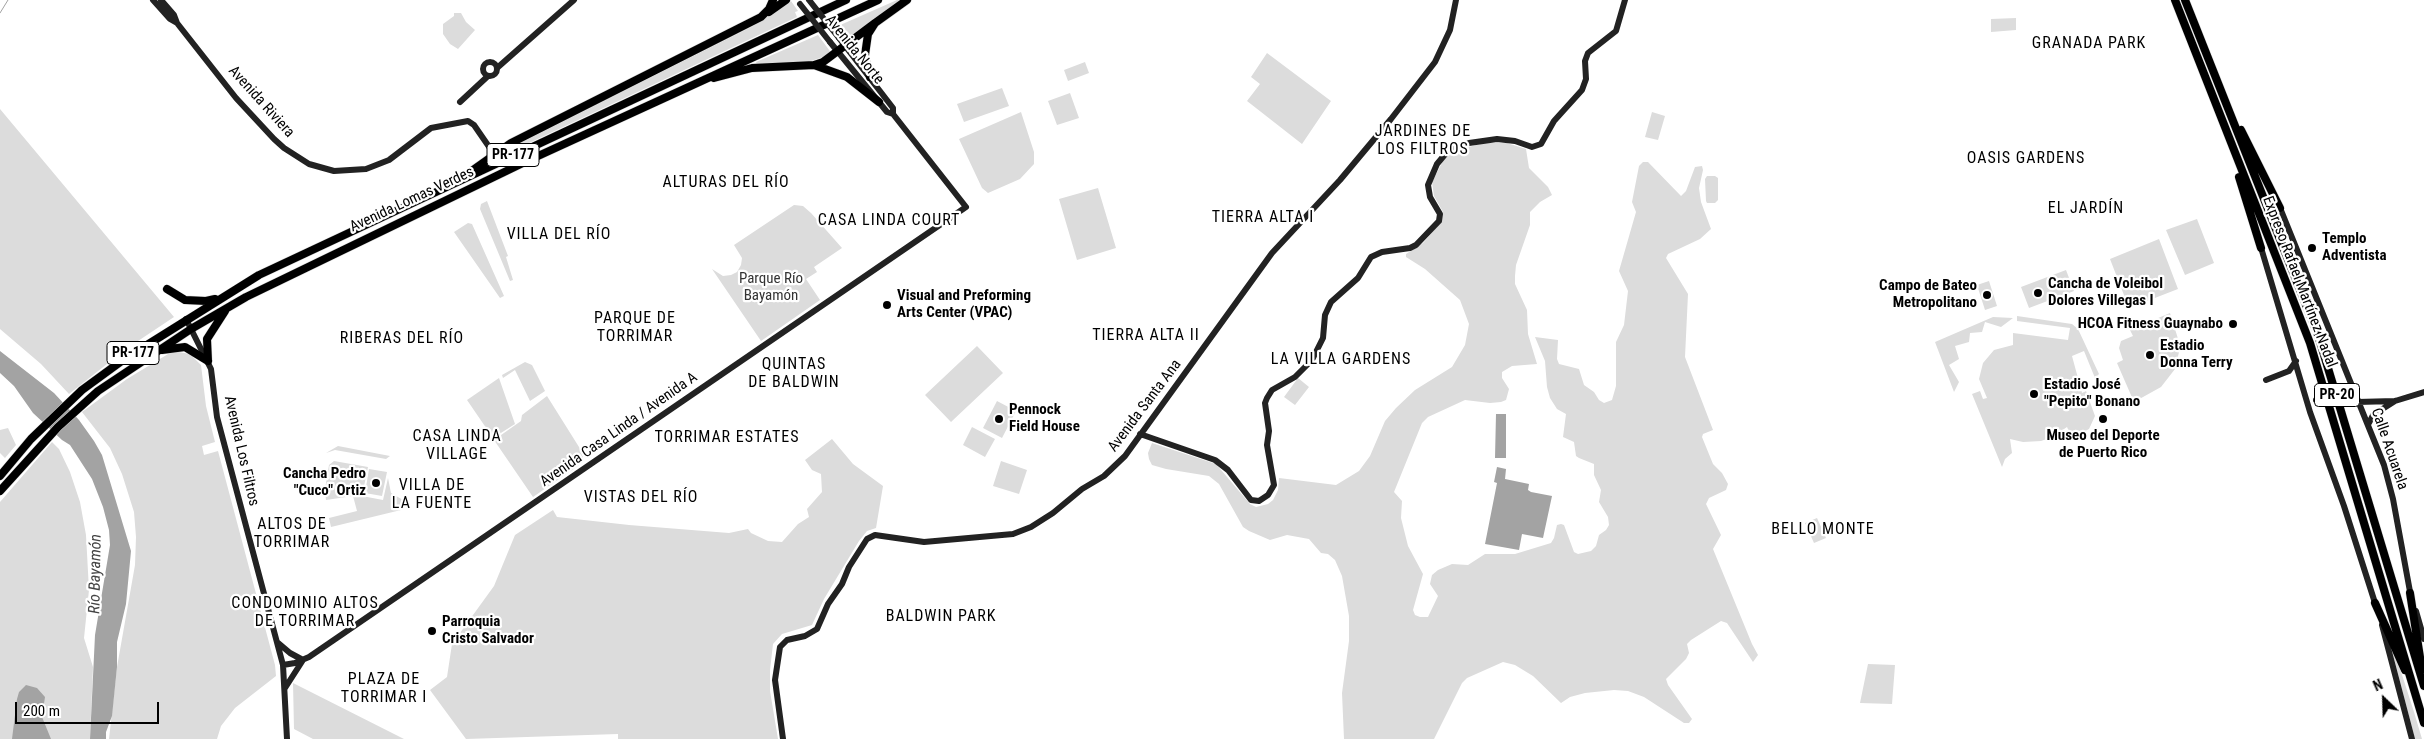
<!DOCTYPE html>
<meta charset="utf-8">
<style>
body{margin:0}
#map{position:relative;width:2424px;height:739px;overflow:hidden;background:#fff;font-family:"Roboto Condensed",sans-serif}
canvas{display:block}
.north{position:absolute;left:2359px;top:674px;width:50px;height:50px;-webkit-text-stroke:4px #fff;paint-order:stroke;rotate:336deg;font-size:14px;font-weight:700;line-height:20px;text-align:center;color:#000}
.north::after{content:'';display:block;margin:auto;width:18px;height:22px;background:#000;clip-path:polygon(50% 0,100% 100%,50% 72%,0 100%)}
.scale{position:absolute;left:15px;top:702px;width:144px;height:22px;box-sizing:border-box;border:2px solid #000;border-top:0;padding-left:6px;font-size:15px;line-height:18px;white-space:nowrap;color:#000;-webkit-text-stroke:4px #fff;paint-order:stroke}
</style>
<div id="map">
<canvas width="2424" height="739"></canvas>
<div class="north">N</div>
<div class="scale">200 m</div>
</div>
<script>
const c = document.querySelector('canvas').getContext('2d');
c.lineJoin = 'round';
function fill(path, color) {
  c.fillStyle = color;
  c.fill(path, 'evenodd');
}
function toPath(rows) {
  const path = new Path2D();
  for (const r of rows) {
    if (r.length === 3) {
      path.moveTo(r[0] + r[2], r[1]);
      path.arc(r[0], r[1], r[2], 0, 2 * Math.PI);
      continue;
    }
    path.moveTo(r[0], r[1]);
    for (let i = 2; i < r.length; i += 2) path.lineTo(r[i], r[i + 1]);
  }
  return path;
}
function strokePath(path, color, width, dash) {
  c.strokeStyle = color;
  c.lineWidth = width;
  c.lineCap = dash ? 'butt' : 'round';
  c.setLineDash(dash || []);
  c.stroke(path);
}
function write(font, color, halo, rows, align = 'center') {
  c.font = font + ' "Roboto Condensed",sans-serif';
  c.lineWidth = 4.5;
  c.setLineDash([]);
  c.textBaseline = 'middle';
  c.strokeStyle = halo;
  c.fillStyle = color;
  for (const [text, x, y, turn = 0] of rows) {
    c.save();
    c.translate(x, y);
    c.rotate((+turn || 0) * Math.PI / 180);
    c.textAlign = isNaN(turn) ? turn : align;
    if (halo) c.strokeText(text, 0, 0);
    c.fillText(text, 0, 0);
    c.restore();
  }
}
fill(toPath([
 [897,0,901,0,849,40,838,26],
 [791,1,798,11,795,12,797,17,493,160,514,146,753,26],
 [454,13,461,13,466,22,475,30,458,49,450,44,443,34,443,24,454,16],
 [2016,18,2016,30,1991,32,1991,19],
 [818,35,832,54,808,62,757,64,756,62],
 [1267,53,1331,101,1302,144,1247,101,1260,84,1251,77],
 [1085,62,1089,73,1068,81,1064,70],
 [1002,88,1009,106,964,122,957,104],
 [1070,93,1079,118,1057,125,1048,101],
 [0,109,174,317,126,349,69,394,41,364,0,329],
 [1021,112,1034,152,1034,164,1020,179,988,193,982,188,959,139],
 [1652,112,1665,116,1658,140,1645,137],
 [1484,143,1507,143,1526,149,1529,168,1548,187,1552,195,1540,202,1530,212,1530,225,1516,265,1515,276,1515,284,1527,310,1528,334,1537,364,1512,366,1502,372,1502,378,1509,389,1506,400,1501,402,1490,403,1465,400,1428,417,1422,423,1394,492,1402,501,1401,518,1408,546,1423,574,1413,610,1415,615,1420,617,1428,617,1438,596,1430,584,1432,575,1438,570,1452,564,1468,565,1485,554,1515,554,1551,543,1554,538,1557,525,1561,524,1564,525,1574,552,1578,554,1591,551,1596,546,1599,535,1606,530,1609,525,1608,517,1599,502,1601,490,1594,475,1594,464,1579,458,1576,456,1574,442,1563,437,1566,414,1557,409,1550,398,1547,387,1545,361,1535,337,1558,340,1557,359,1559,364,1579,369,1584,385,1594,392,1599,400,1604,403,1612,400,1616,386,1616,342,1624,325,1628,291,1619,271,1636,212,1632,202,1639,166,1643,162,1648,162,1681,196,1686,191,1695,167,1702,166,1703,170,1699,188,1701,202,1711,229,1700,239,1668,254,1666,258,1688,294,1685,357,1713,430,1703,434,1702,437,1713,464,1722,473,1728,484,1726,490,1709,498,1706,504,1721,535,1713,549,1752,644,1758,655,1753,662,1727,623,1721,621,1691,640,1687,644,1689,653,1686,659,1666,679,1668,685,1692,719,1689,723,1684,723,1644,697,1628,691,1614,690,1585,693,1570,697,1561,703,1533,676,1515,665,1503,662,1467,678,1462,683,1434,739,1344,739,1342,693,1349,641,1349,616,1342,576,1335,560,1328,554,1321,553,1309,539,1287,535,1270,540,1249,531,1243,527,1219,484,1209,476,1166,469,1152,465,1149,459,1148,453,1152,443,1216,464,1250,504,1256,507,1268,504,1273,500,1278,490,1279,478,1336,485,1359,471,1370,456,1385,421,1396,408,1415,390,1452,367,1465,345,1469,324,1460,300,1425,269,1406,257,1406,254,1423,243,1442,221,1443,212,1434,196,1432,182,1445,157,1457,150],
 [1707,176,1715,176,1718,178,1718,200,1715,203,1707,203,1706,201,1705,179],
 [1098,188,1116,248,1077,260,1059,199],
 [487,201,508,256,506,257,513,280,510,281,480,209,481,204],
 [794,205,803,206,811,213,842,248,814,267,817,272,806,279,820,300,761,341,712,269,723,276,731,275,737,272,741,265,742,258,734,245],
 [2197,219,2214,263,2185,275,2166,230],
 [468,223,472,224,504,296,500,298,454,232],
 [2159,239,2178,289,2129,308,2110,259],
 [2066,270,2074,291,2029,308,2021,287],
 [1989,281,1997,306,1985,310,1977,285],
 [2170,313,2179,342,2179,352,2175,369,2161,387,2134,402,2117,363,2123,360,2119,348,2121,341,2133,336,2130,330],
 [2017,316,2072,324,2078,329,2099,374,2095,378,2084,351,2072,356,2082,393,2086,391,2095,416,2089,429,2072,438,2067,427,2052,437,2041,441,2023,442,2010,439,2012,453,2005,459,2002,467,1972,394,1980,391,1983,399,1987,398,1979,379,1983,363,1994,350,2013,345,2013,333,2068,340,2070,328,2017,321],
 [1993,317,2013,318,2001,327,1985,322,1982,332,1970,333,1969,342,1955,346,1959,359,1949,365,1959,382,1954,392,1935,342],
 [977,346,1003,373,951,422,925,395],
 [173,351,190,354,201,365,206,406,215,442,202,446,204,455,218,451,275,665,276,676,235,708,221,726,217,739,109,739,117,667,135,565,136,537,134,512,122,474,110,448,82,412,127,379],
 [525,362,532,365,545,391,530,401,515,370,503,378,502,375],
 [499,378,515,424,493,438,467,400],
 [1298,378,1309,387,1295,405,1284,397],
 [547,396,579,447,583,457,578,466,533,497,494,440,521,421,522,415],
 [997,401,1016,411,1002,438,983,428],
 [972,427,995,439,985,457,963,445],
 [8,428,16,445,5,458,0,453,0,430],
 [832,439,853,464,883,486,876,528,867,531,859,541,824,599,812,625,782,634,773,644,770,670,770,691,778,739,618,739,618,734,466,739,430,690,447,677,452,644,494,586,515,535,553,510,557,517,629,525,729,533,748,529,751,533,768,541,782,542,798,524,809,517,807,509,822,492,821,474,812,470,805,460],
 [52,442,59,449,70,472,80,502,86,535,89,590,84,638,93,667,90,739,0,739,0,502],
 [338,446,390,456,386,459,335,450,326,453],
 [334,461,368,467,362,496,383,500,388,478,391,493,403,500,401,510,331,527,329,518,357,511,353,496,326,500,325,489,329,465],
 [1001,461,1027,470,1019,494,993,486],
 [369,469,387,472,382,496,365,493],
 [1817,518,1826,538,1814,543,1805,523],
 [2394,650,2414,712,2422,739,2415,739,2392,651],
 [1868,664,1895,665,1892,704,1860,703],
 [293,683,404,739,313,739,294,729]
]), '#dcdcdc');
fill(toPath([
 [0,351,54,393,79,420,94,441,102,455,131,551,126,604,117,642,117,667,112,716,106,732,106,739,90,739,95,635,110,545,109,530,103,507,92,479,70,445,62,440,33,413,14,386,0,373],
 [1496,414,1506,414,1506,458,1495,458],
 [1497,467,1506,469,1505,479,1529,484,1528,490,1531,492,1552,496,1543,538,1522,534,1519,550,1485,544,1497,483,1494,482],
 [26,685,37,688,45,697,42,717,51,739,12,739,17,699,19,692]
]), '#a3a3a3');
strokePath(toPath([
 [0,13,8,0]
]), '#a3a3a3', 1);
const highway = toPath([
 [2175,0,2310,343,2424,723],
 [2185,0,2318,335,2424,686],
 [769,12,786,0],
 [814,65,847,77,879,102],
 [870,77,865,55,868,34,875,23,907,0],
 [714,78,752,68,814,65,823,62,875,23],
 [2241,130,2280,208],
 [473,170,511,143,761,17,769,9,773,0],
 [2239,177,2261,248],
 [167,289,185,300,206,301,215,299],
 [162,350,185,347,208,361],
 [208,361,207,339,225,311],
 [0,476,31,439,82,390,123,360,259,275,846,0],
 [0,491,58,427,98,391,191,329,246,297,525,162,878,0],
 [2410,593,2422,670],
 [2375,603,2405,670]
]);
strokePath(highway, '#dbdbdb', 9);
strokePath(toPath([
 [153,0,170,19,177,23,236,98,274,139,284,148,309,164,334,171,366,169,389,160,431,128,468,121,474,125,494,154],
 [161,0,174,15,177,23],
 [839,38,893,108,893,114],
 [490,69,7],
 [497,68,574,0],
 [460,102,488,76],
 [2280,208,2384,465,2393,499,2411,597],
 [2262,251,2310,412,2344,506,2376,606],
 [186,319,211,369,217,417,283,665,287,739],
 [2266,380,2289,371,2296,361],
 [2357,402,2395,401,2424,392],
 [2369,423,2373,415,2395,401],
 [1140,434,1215,460,1228,470,1251,500,1259,501,1268,495,1274,485,1267,445,1269,431,1265,403,1267,398,1272,390,1295,377,1312,360,1323,338,1325,315,1331,302,1358,278,1371,257,1382,252,1410,248,1416,245,1439,221,1440,214,1430,197,1428,185,1437,164,1447,152,1469,143,1497,139,1515,141,1532,147,1541,144,1554,121,1582,90,1586,79,1585,61,1588,53,1616,31,1625,0],
 [2416,611,2424,639],
 [2382,625,2412,739],
 [277,642,290,653,303,660,285,688],
 [283,665,295,663,309,657,966,207,893,114,887,112,830,42],
 [783,739,775,680,780,647,787,640,805,636,817,629,828,604,842,584,849,567,867,539,875,535,924,542,1013,534,1031,527,1053,513,1082,489,1104,476,1125,456,1272,253,1340,180,1391,119,1435,62,1450,30,1456,0]
]), '#222', 6);
strokePath(highway, '#000', 8);
strokePath(toPath([
 [809,0,839,38],
 [800,4,830,42],
 [2316,400,2354,402]
]), '#222', 6);
for (const [x, y, r, color] of [
 [2312,248,5,"#000"],
 [2038,293,5,"#000"],
 [1987,295,5,"#000"],
 [887,305,5,"#000"],
 [2233,324,5,"#000"],
 [2150,355,5,"#000"],
 [2034,394,5,"#000"],
 [999,419,5,"#000"],
 [2103,419,5,"#000"],
 [376,483,5,"#000"],
 [432,631,5,"#000"]
]) {
  const dot = new Path2D();
  dot.arc(x, y, r, 0, 2 * Math.PI);
  c.fillStyle = color;
  c.fill(dot);
  strokePath(dot, '#fff', 2);
}
for (const [x, y, w] of [
 [513,155,52],
 [133,353,52],
 [2337,395,45]
]) {
  const box = new Path2D();
  box.roundRect(x - w / 2, y - 11.5, w, 23, 4);
  c.fillStyle = '#fff';
  c.fill(box);
  strokePath(box, '#000', 1);
}
write('bold 14px', '#000', null, [
 ["PR-177",513,155],
 ["PR-177",133,353],
 ["PR-20",2337,395]
]);
write('15px', '#000', '#fff', [
 ["Avenida Norte",854,50,51],
 ["Avenida Riviera",261,102,48],
 ["Avenida Lomas Verdes",412,200,-25],
 ["Expreso Rafael Martínez Nadal",2299,282,69],
 ["Avenida Santa Ana",1145,406,-53],
 ["Avenida Casa Linda / Avenida A",619,430,-35],
 ["Calle Acuarela",2389,449,71],
 ["Avenida Los Filtros",241,451,77]
]);
write('bold 15px', '#000', '#fff', [
 ["Templo",2322,239],
 ["Adventista",2322,256],
 ["Cancha de Voleibol",2048,284],
 ["Dolores Villegas I",2048,301],
 ["Campo de Bateo",1977,286,"right"],
 ["Metropolitano",1977,303,"right"],
 ["Visual and Preforming",897,296],
 ["Arts Center (VPAC)",897,313],
 ["HCOA Fitness Guaynabo",2223,324,"right"],
 ["Estadio",2160,346],
 ["Donna Terry",2160,363],
 ["Estadio José",2044,385],
 ["\"Pepito\" Bonano",2044,402],
 ["Pennock",1009,410],
 ["Field House",1009,427],
 ["Museo del Deporte",2103,436,"center"],
 ["de Puerto Rico",2103,453,"center"],
 ["Cancha Pedro",366,474,"right"],
 ["\"Cuco\" Ortiz",366,491,"right"],
 ["Parroquia",442,622],
 ["Cristo Salvador",442,639]
], 'left');
write('15px', '#333', '#fff', [
 ["Parque Río",771,279],
 ["Bayamón",771,296]
]);
c.letterSpacing = '1px';
write('16px', '#000', '#fff', [
 ["GRANADA PARK",2089,44],
 ["JARDINES DE",1423,132],
 ["LOS FILTROS",1423,150],
 ["OASIS GARDENS",2026,159],
 ["ALTURAS DEL RÍO",726,183],
 ["EL JARDÍN",2086,209],
 ["TIERRA ALTA I",1263,218],
 ["CASA LINDA COURT",889,221],
 ["VILLA DEL RÍO",559,235],
 ["PARQUE DE",635,319],
 ["TORRIMAR",635,337],
 ["TIERRA ALTA II",1146,336],
 ["RIBERAS DEL RÍO",402,339],
 ["LA VILLA GARDENS",1341,360],
 ["QUINTAS",794,365],
 ["DE BALDWIN",794,383],
 ["CASA LINDA",457,437],
 ["VILLAGE",457,455],
 ["TORRIMAR ESTATES",727,438],
 ["VILLA DE",432,486],
 ["LA FUENTE",432,504],
 ["VISTAS DEL RÍO",641,498],
 ["ALTOS DE",292,525],
 ["TORRIMAR",292,543],
 ["BELLO MONTE",1823,530],
 ["CONDOMINIO ALTOS",305,604],
 ["DE TORRIMAR",305,622],
 ["BALDWIN PARK",941,617],
 ["PLAZA DE",384,680],
 ["TORRIMAR I",384,698]
]);
c.letterSpacing = '0px';
write('italic 16px', '#444', '#fff', [
 ["Río Bayamón",96,574,-89]
]);
</script>
